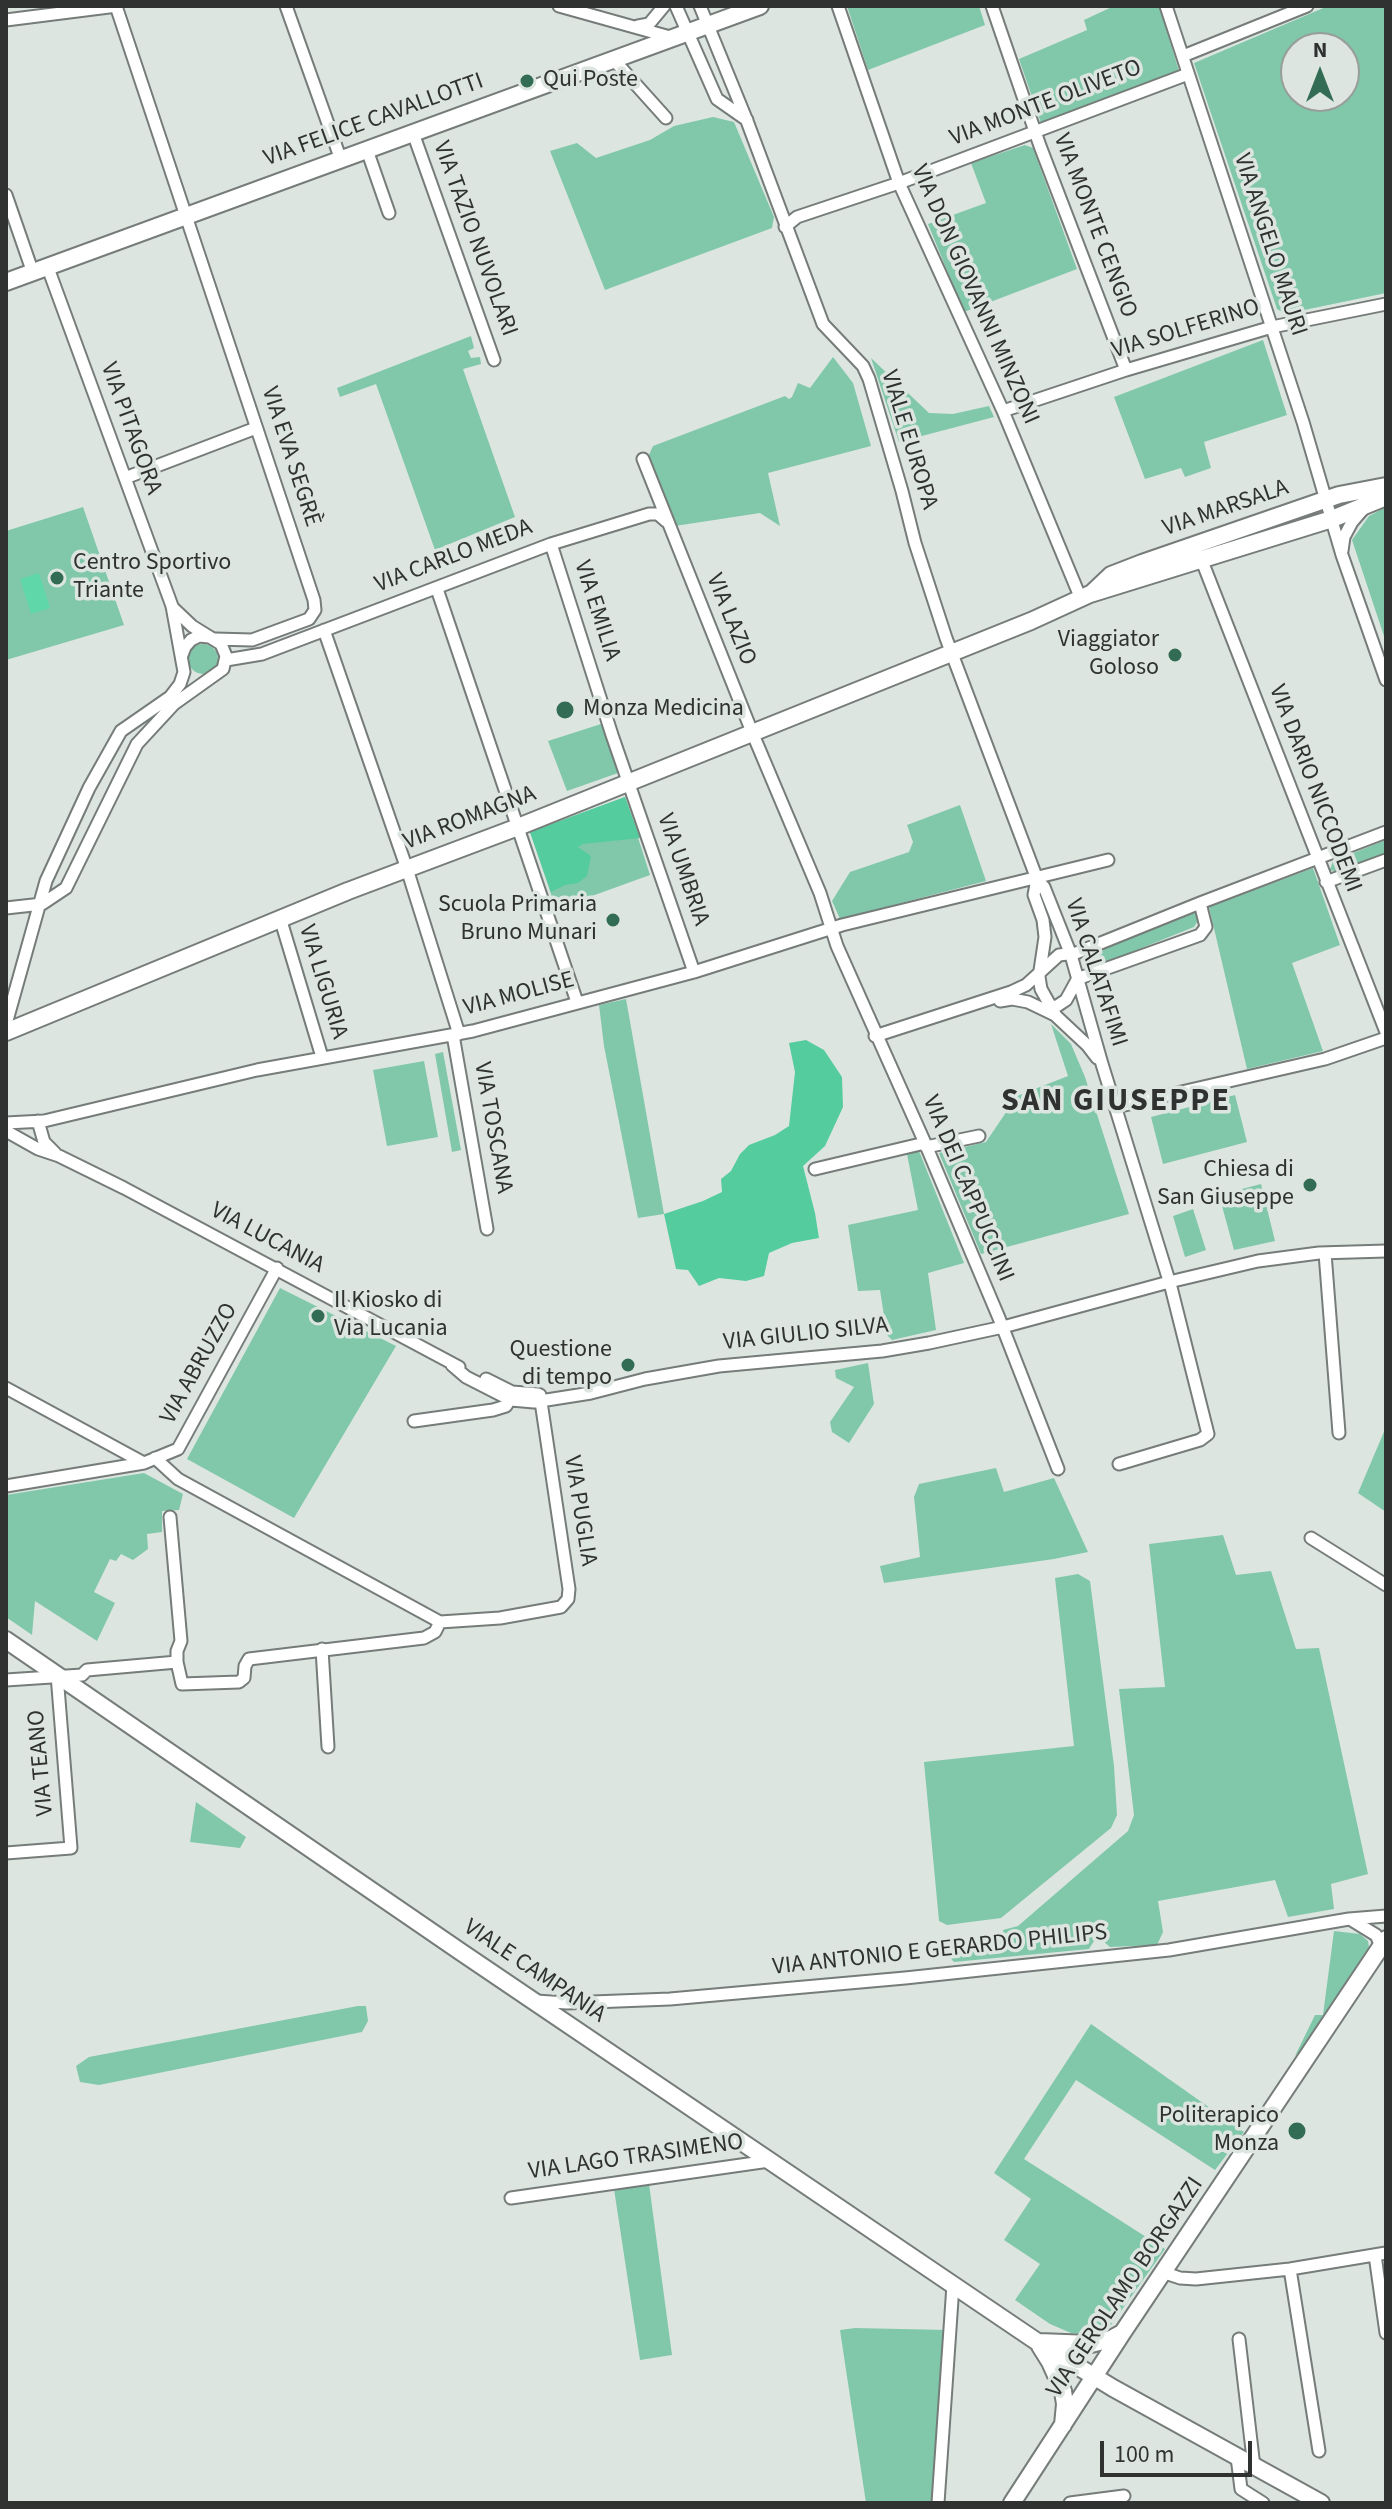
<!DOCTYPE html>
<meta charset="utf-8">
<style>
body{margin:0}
#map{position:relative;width:1392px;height:2509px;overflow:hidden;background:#dde5e1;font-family:"Source Sans 3",sans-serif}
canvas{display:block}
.frame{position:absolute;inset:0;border:8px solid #2f3230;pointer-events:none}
.north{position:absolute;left:1280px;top:32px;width:80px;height:80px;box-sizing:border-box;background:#dde5e1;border:2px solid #979d9a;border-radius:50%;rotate:0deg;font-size:22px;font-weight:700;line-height:32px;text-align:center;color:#2f3230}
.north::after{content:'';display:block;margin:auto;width:28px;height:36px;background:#336c55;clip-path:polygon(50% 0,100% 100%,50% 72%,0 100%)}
.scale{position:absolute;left:1100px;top:2441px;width:152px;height:36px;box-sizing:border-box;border:4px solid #2f3230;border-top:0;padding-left:10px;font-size:24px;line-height:28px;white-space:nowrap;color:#2f3230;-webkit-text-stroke:6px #dde5e1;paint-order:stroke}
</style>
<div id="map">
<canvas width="1392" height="2509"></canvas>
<div class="frame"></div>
<div class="north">N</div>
<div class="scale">100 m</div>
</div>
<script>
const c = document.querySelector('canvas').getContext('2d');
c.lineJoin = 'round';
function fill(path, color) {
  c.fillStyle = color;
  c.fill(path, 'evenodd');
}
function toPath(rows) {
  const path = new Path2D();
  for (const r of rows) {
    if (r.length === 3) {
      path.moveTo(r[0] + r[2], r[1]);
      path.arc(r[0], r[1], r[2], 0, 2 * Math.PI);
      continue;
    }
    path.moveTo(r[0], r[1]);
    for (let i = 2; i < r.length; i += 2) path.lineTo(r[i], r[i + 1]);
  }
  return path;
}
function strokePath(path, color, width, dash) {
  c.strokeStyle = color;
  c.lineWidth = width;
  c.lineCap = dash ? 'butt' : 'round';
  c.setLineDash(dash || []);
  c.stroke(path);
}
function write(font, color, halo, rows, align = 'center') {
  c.font = font + ' "Source Sans 3",sans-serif';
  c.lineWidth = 7;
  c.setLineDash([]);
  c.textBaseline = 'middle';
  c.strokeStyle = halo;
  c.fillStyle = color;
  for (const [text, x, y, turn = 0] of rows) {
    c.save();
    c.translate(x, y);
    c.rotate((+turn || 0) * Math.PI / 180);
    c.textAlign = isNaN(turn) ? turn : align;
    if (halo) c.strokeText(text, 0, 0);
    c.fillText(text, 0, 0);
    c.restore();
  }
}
fill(toPath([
 [847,6,979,6,985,25,868,70],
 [1114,6,1159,6,1179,71,1041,123,1019,59,1087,30,1084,20],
 [1328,6,1386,6,1386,293,1285,314,1277,309,1194,63],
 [1296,48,1344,48,1344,96,1296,96],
 [713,117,734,122,774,217,772,228,605,290,550,151,577,143,596,158,650,140,674,126],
 [1025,145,1033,148,1077,269,964,312,928,224,986,203,971,163],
 [471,336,474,348,468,351,471,358,480,357,481,364,463,369,515,517,435,550,376,384,340,397,337,388],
 [1263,340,1287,415,1204,442,1211,468,1185,477,1181,468,1145,479,1114,397],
 [833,357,853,383,871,446,768,473,780,526,760,513,675,526,648,457,653,446,785,396,789,399,792,397,798,383,810,388],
 [871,358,929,413,953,414,989,406,994,417,899,442],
 [83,507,124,625,6,660,6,531],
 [1386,507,1386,642,1352,540,1369,516],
 [203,659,15],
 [601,724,618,773,567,791,548,741],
 [625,797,650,875,556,909,530,832],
 [960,805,986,881,840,919,832,901,850,872,909,852,913,842,907,825],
 [1386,840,1386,853,1338,872,1330,870,1333,861],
 [1313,868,1340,945,1292,963,1323,1051,1247,1069,1209,907],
 [1197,912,1199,919,1194,927,1092,968,1087,955],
 [626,999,664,1214,638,1218,604,1046,599,1005],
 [1051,1024,1071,1044,1085,1077,1129,1214,981,1254,939,1153,986,1142,1017,1096,1068,1076],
 [443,1052,461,1150,452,1152,435,1054],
 [424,1061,438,1137,387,1146,373,1070],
 [1235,1095,1247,1142,1163,1164,1151,1117],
 [919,1151,964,1263,928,1273,936,1330,892,1340,887,1335,880,1290,858,1291,848,1225,918,1210,907,1154],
 [1261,1184,1275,1241,1234,1250,1219,1195],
 [1193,1209,1206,1250,1185,1257,1173,1216],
 [280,1288,396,1346,294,1518,187,1459],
 [868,1363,874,1404,849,1443,832,1432,830,1422,854,1387,836,1378,835,1370],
 [1386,1427,1386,1512,1358,1493],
 [996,1468,1004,1492,1054,1478,1088,1552,1054,1559,884,1583,880,1566,920,1557,914,1497,919,1484],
 [144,1473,183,1494,179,1510,162,1511,162,1532,147,1534,148,1549,133,1560,121,1554,116,1561,110,1559,94,1592,115,1603,97,1641,35,1601,32,1635,6,1617,6,1495],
 [1223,1535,1236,1575,1271,1571,1296,1649,1319,1648,1368,1874,1331,1884,1334,1909,1288,1917,1275,1880,1158,1901,1163,1932,1157,1945,1110,1947,1103,1941,1094,1941,1089,1949,954,1962,946,1953,945,1939,961,1936,964,1946,1003,1940,1003,1930,1018,1926,1128,1831,1134,1815,1119,1689,1165,1687,1149,1544],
 [1078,1574,1090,1581,1114,1766,1117,1815,1111,1828,1001,1918,947,1925,939,1921,924,1762,1074,1746,1055,1578],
 [196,1802,246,1837,240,1848,190,1842],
 [1334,1931,1360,1934,1368,1941,1369,1947,1300,2051,1295,2056,1315,2015,1323,2015],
 [358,2006,366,2006,368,2021,362,2032,99,2085,80,2082,76,2066,89,2057],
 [1091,2024,1244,2132,1215,2170,1076,2080,1024,2159,1165,2249,1111,2325,1091,2335,1071,2333,1050,2324,1015,2300,1040,2264,1004,2240,1031,2199,994,2173],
 [649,2184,672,2355,640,2360,614,2189],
 [855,2328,948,2330,936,2503,866,2503,840,2330]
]), '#80c8a9');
fill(toPath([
 [625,797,640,838,583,844,578,847,591,856,587,876,578,883,565,885,551,892,530,832],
 [806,1040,824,1050,842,1077,843,1107,825,1146,803,1166,815,1213,819,1238,792,1243,769,1253,764,1276,746,1281,719,1278,699,1286,688,1270,676,1269,664,1214,703,1201,722,1192,721,1179,731,1171,740,1154,749,1145,775,1135,789,1126,795,1072,789,1043]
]), '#54cc9e');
fill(toPath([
 [39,573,50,608,31,614,20,579]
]), '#5fd7a8');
const street = toPath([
 [116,6,314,600,315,610,309,619,252,640,215,639],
 [286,6,341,160],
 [559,6,670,37],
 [676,6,717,99,747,120],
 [700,6,747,121,823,324,863,366,869,379,902,491,915,543,946,638,1037,879,1044,887,1071,955,1102,1064,1171,1287,1208,1434,1200,1440,1119,1464],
 [838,6,899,183,1003,411,1081,599],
 [992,6,1040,146,1126,370],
 [1166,6,1303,422,1342,555,1386,680],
 [6,20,117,6],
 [638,26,649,24,664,6],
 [1183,56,1307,6],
 [613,59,666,118],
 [413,133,494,360],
 [367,150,389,213],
 [6,195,33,273],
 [785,227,797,217,899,183,1188,74],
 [1003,411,1126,370,1272,327,1386,304],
 [643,459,752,732,820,893,837,946,925,1143,999,1318,1058,1469],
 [125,478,256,428],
 [551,544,612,735,694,972],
 [1342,551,1344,537,1352,522,1365,507],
 [1202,561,1386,1032],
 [437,589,577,1002],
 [324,630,407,869,459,1034],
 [182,655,185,647,191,640,199,636,209,637],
 [226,660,262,654,551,544,649,514,658,514,666,521],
 [1037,879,1034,895,1043,920,1045,937,1039,977,1041,989,1056,1016,1087,1045,1097,1058],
 [1326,882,1386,860],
 [6,908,42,904,66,888,137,744,174,704,223,669,226,656,221,644,192,626,172,607],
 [281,921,322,1057],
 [1077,979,1200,935,1206,927,1200,903],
 [1000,1001,1012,999,1028,1002,1055,1015],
 [1044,1008,1057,1006,1066,1000,1077,980],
 [6,1024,46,881,89,788,121,731,170,697,180,684,184,672,172,606,48,268],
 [453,1035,487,1229],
 [875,1036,1011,992,1026,985,1059,955,1076,953,1200,903,1386,832],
 [1116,1107,1325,1059,1386,1038],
 [38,1121,44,1142,55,1153],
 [6,1123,44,1121,257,1070,473,1031,694,972,842,925,1108,860],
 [6,1131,38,1149,59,1156,124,1188,459,1367],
 [926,1147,979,1136],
 [815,1169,925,1143],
 [1325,1253,1339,1433],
 [452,1365,466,1377,511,1400,534,1402,591,1393,645,1379,719,1366,882,1351,929,1343,1003,1327,1169,1282,1258,1261,1319,1253,1386,1251],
 [486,1379,512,1392,538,1394],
 [6,1388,144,1463],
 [414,1421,493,1410,506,1406,512,1396],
 [155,1458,178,1479,440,1622,500,1618,561,1607,568,1599,569,1589,540,1395],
 [6,1486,144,1463,178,1449,277,1268],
 [170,1517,181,1641,177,1651,177,1662,182,1684,239,1682,244,1678,245,1666,249,1659,424,1638,435,1632,440,1622],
 [1311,1538,1386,1585],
 [322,1649,328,1747],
 [6,1680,82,1675,87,1670,177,1662],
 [6,1853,71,1848,57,1675],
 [1350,1919,1376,1935,1381,1946],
 [536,2001,567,2003,670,1999,905,1978,1169,1950,1349,1919,1386,1916],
 [511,2198,769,2161],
 [1375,2255,1386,2333],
 [1290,2269,1319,2451],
 [1165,2273,1180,2278,1196,2279,1290,2269,1386,2253],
 [1239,2339,1254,2467],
 [1237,2457,1241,2489,1263,2503],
 [938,2503,953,2285],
 [1070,2503,1124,2496]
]);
const secondary = toPath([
 [6,282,760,6],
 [1093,592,1111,575,1142,563,1339,495,1386,486],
 [6,1032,348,891,518,827,1031,621,1090,594,1332,519,1386,497],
 [6,1640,461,1952,1036,2341,1113,2388,1321,2503],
 [1039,2342,1091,2344,1111,2339,1122,2333],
 [1040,2346,1050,2362,1063,2391,1065,2404,1063,2425],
 [1012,2503,1123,2332,1386,1939]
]);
strokePath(street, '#757c79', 15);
strokePath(secondary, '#757c79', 20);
strokePath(street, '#fff', 11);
strokePath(secondary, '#fff', 16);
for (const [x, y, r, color] of [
 [527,81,8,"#336c55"],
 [57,578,8,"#336c55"],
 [1175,655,8,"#336c55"],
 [565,710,10,"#336c55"],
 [613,920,8,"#336c55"],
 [1310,1185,8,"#336c55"],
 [318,1316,8,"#336c55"],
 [628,1365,8,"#336c55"],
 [1297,2131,10,"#336c55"]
]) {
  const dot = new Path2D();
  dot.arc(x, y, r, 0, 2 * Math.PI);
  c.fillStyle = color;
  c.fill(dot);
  strokePath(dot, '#dde5e1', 3);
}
write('24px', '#2f3230', '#dde5e1', [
 ["Qui Poste",543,81,"left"],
 ["Centro Sportivo",73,564,"left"],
 ["Triante",73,592,"left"],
 ["Viaggiator",1159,641],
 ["Goloso",1159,669],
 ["Monza Medicina",583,710,"left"],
 ["Scuola Primaria",597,906],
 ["Bruno Munari",597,934],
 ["Chiesa di",1294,1171],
 ["San Giuseppe",1294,1199],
 ["Il Kiosko di",334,1302,"left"],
 ["Via Lucania",334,1330,"left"],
 ["Questione",612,1351],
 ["di tempo",612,1379],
 ["Politerapico",1279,2117],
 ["Monza",1279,2145]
], 'right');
write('24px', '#2f3230', '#dde5e1', [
 ["VIA MONTE OLIVETO",1046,104,-21],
 ["VIA FELICE CAVALLOTTI",374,121,-20],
 ["VIA MONTE CENGIO",1094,226,69],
 ["VIA TAZIO NUVOLARI",474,239,70],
 ["VIA ANGELO MAURI",1269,245,72],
 ["VIA DON GIOVANNI MINZONI",974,295,66],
 ["VIA SOLFERINO",1186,330,-17],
 ["VIA PITAGORA",130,429,70],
 ["VIALE EUROPA",908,440,73],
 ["VIA EVA SEGRÈ",290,457,72],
 ["VIA MARSALA",1226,509,-19],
 ["VIA CARLO MEDA",454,557,-21],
 ["VIA EMILIA",596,611,72],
 ["VIA LAZIO",730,620,68],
 ["VIA DARIO NICCODEMI",1314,789,69],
 ["VIA ROMAGNA",470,819,-21],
 ["VIA UMBRIA",682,870,71],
 ["VIA CALATAFIMI",1095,973,72],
 ["VIA LIGURIA",322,982,73],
 ["VIA MOLISE",519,995,-15],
 ["VIA TOSCANA",492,1128,80],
 ["VIA DEI CAPPUCCINI",967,1189,67],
 ["VIA LUCANIA",267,1239,28],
 ["VIA GIULIO SILVA",806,1335,-6],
 ["VIA ABRUZZO",200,1364,-61],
 ["VIA PUGLIA",579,1511,81],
 ["VIA TEANO",42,1763,-95],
 ["VIA ANTONIO E GERARDO PHILIPS",940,1951,-6],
 ["VIALE CAMPANIA",534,1972,34],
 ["VIA LAGO TRASIMENO",636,2158,-8],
 ["VIA GEROLAMO BORGAZZI",1126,2288,-56]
]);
c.letterSpacing = '2px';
write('bold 32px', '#2f3230', '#dde5e1', [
 ["SAN GIUSEPPE",1116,1103]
]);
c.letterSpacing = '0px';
</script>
